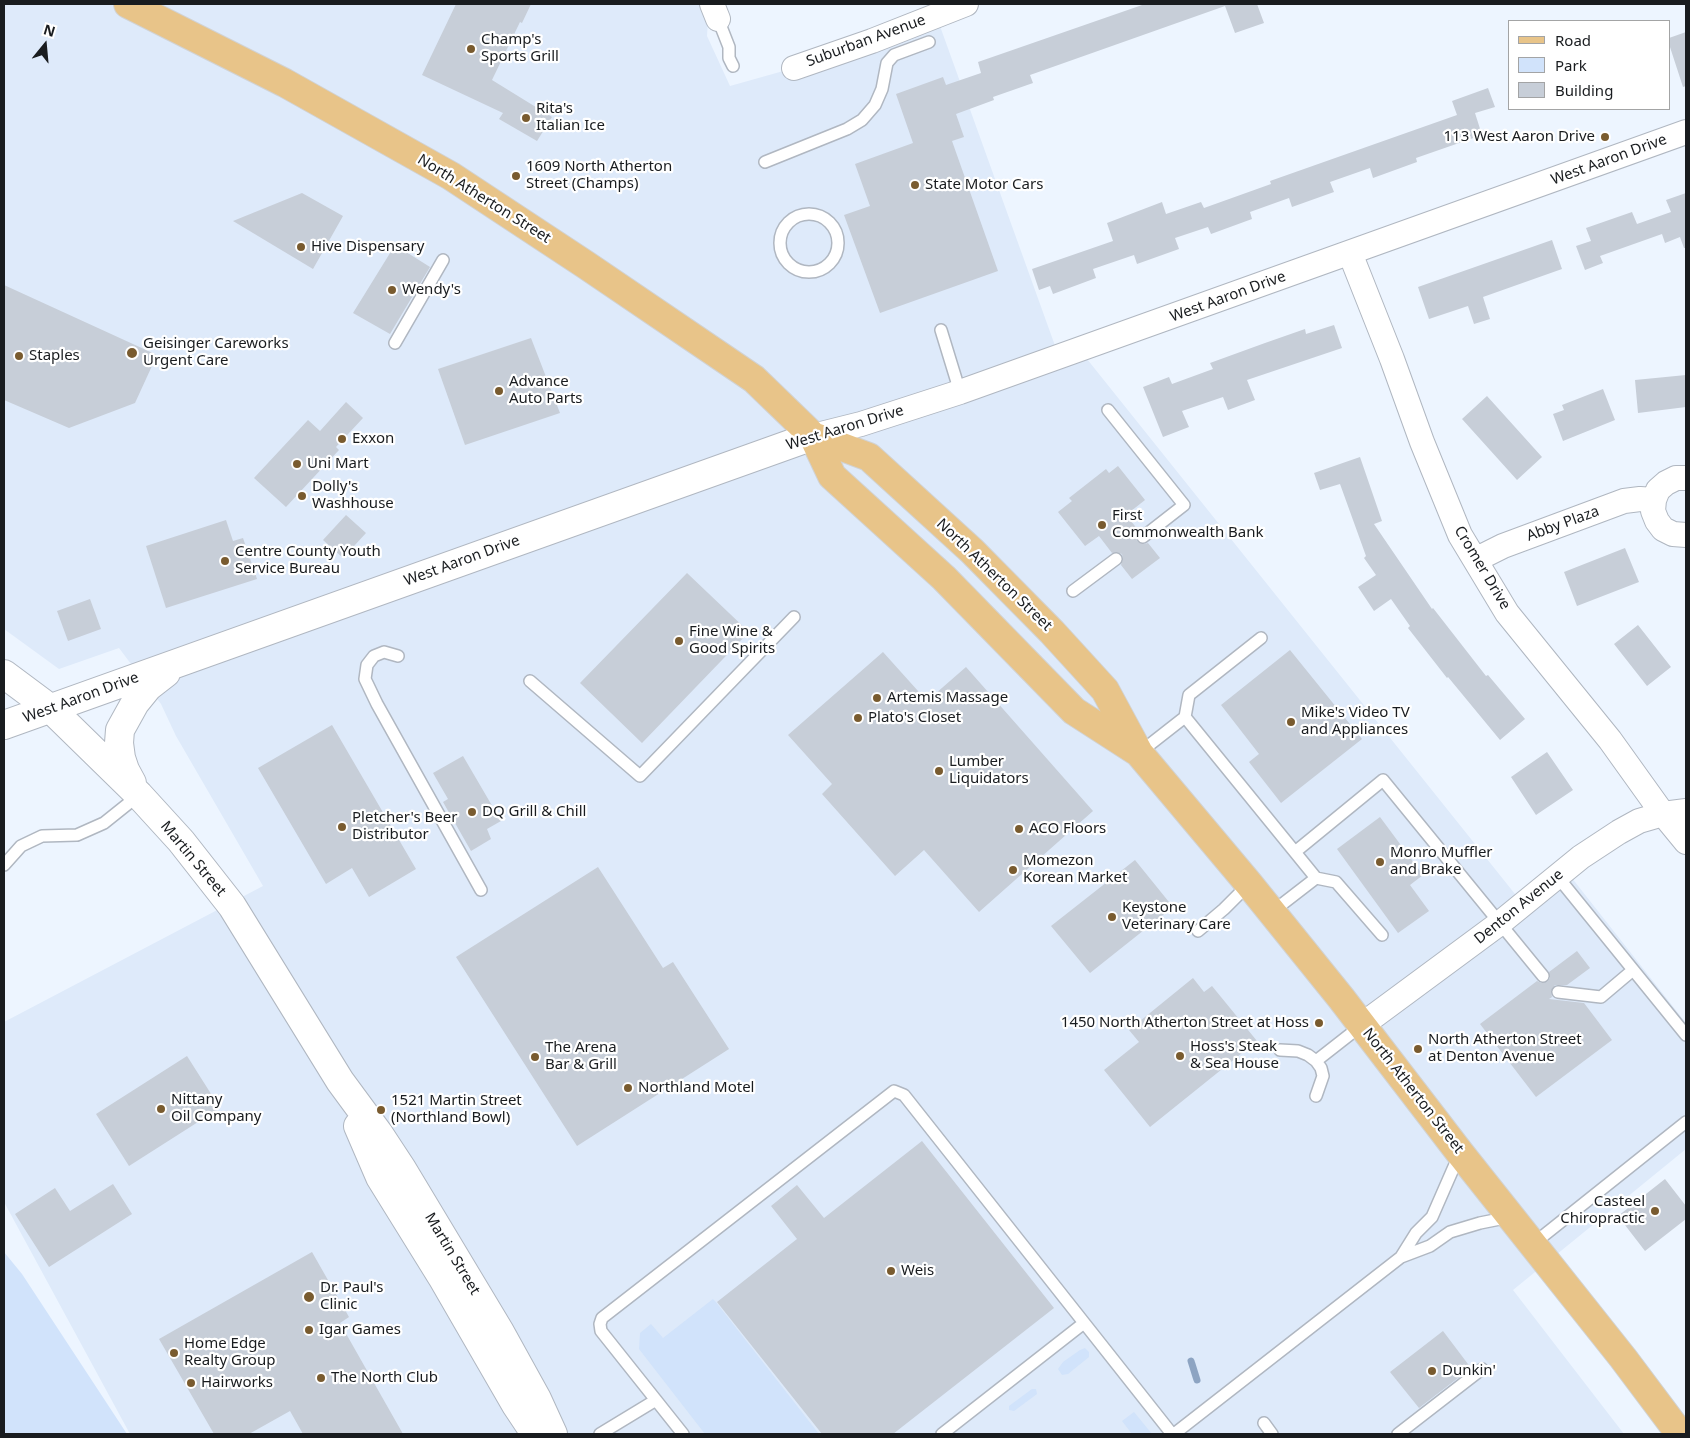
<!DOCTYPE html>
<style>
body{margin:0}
#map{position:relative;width:1690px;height:1438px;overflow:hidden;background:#edf5ff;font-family:"Noto Sans",sans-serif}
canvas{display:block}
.frame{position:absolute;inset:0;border:5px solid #191c1f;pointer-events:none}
.legend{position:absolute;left:1508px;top:20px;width:162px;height:90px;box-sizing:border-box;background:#fff;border:1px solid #a3a4a5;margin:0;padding:6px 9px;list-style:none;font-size:15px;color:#191c1f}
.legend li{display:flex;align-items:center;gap:10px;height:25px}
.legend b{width:25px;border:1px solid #a3a4a5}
.north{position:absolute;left:20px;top:20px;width:50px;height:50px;-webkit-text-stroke:4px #fff;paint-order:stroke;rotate:17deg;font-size:14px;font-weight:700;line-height:20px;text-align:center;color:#191c1f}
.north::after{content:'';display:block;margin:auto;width:18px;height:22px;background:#191c1f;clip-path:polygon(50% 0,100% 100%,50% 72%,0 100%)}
</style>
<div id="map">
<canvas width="1690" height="1438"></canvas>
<div class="frame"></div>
<ul class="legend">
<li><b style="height:6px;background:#e8c489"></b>Road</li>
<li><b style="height:14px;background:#d1e3fb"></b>Park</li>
<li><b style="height:14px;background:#c7ced8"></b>Building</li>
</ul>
<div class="north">N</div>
</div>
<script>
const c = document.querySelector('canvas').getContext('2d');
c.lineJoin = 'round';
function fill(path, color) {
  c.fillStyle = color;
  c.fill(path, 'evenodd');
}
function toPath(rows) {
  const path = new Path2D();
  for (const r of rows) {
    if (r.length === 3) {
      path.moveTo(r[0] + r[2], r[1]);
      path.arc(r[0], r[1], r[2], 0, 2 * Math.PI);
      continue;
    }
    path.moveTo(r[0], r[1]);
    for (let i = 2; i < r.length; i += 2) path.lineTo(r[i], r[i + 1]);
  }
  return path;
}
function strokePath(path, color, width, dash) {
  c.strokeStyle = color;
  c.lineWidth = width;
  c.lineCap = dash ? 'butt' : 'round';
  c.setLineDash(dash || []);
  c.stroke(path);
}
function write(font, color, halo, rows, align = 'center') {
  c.font = font + ' "Noto Sans",sans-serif';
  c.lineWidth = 4.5;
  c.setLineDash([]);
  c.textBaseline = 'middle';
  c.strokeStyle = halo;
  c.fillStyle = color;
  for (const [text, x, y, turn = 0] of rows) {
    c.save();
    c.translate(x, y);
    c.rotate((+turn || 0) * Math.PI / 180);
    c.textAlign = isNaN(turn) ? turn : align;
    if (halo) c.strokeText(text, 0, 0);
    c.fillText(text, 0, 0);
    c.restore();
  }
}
fill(toPath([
 [4,4,709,4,707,36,730,86,794,68,936,15,1058,354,1079,349,1519,899,1564,868,1686,1023,1686,1149,1513,1290,1624,1434,130,1434,4,1202,4,1022,263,886,176,736,161,704,119,648,59,669,4,629]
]), '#deeafa');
fill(toPath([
 [4,1252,22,1274,127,1434,4,1434],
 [713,1299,715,1301,819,1434,705,1434,639,1349,640,1333,651,1324,663,1338],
 [1085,1348,1089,1352,1089,1357,1068,1374,1062,1375,1058,1369,1063,1362,1080,1350],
 [1032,1389,1036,1389,1037,1394,1014,1411,1009,1410,1009,1406],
 [1134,1412,1152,1434,1132,1434,1122,1421]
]), '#d1e3fb');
strokePath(toPath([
 [1191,1361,1197,1380]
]), '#8da4c2', 7);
fill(toPath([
 [456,4,531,4,522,23,520,22,492,80,552,117,537,141,499,119,503,113,422,75],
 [1145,4,1257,4,1264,23,1235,33,1225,6,1030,75,1033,83,993,97,994,100,956,114,964,137,952,141,998,271,880,313,844,215,870,206,855,164,913,143,896,94,943,77,946,85,981,73,978,62],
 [1686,32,1686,86,1683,87,1669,44,1669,38],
 [1488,88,1495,107,1475,113,1482,135,1416,158,1417,162,1373,178,1370,168,1330,182,1334,192,1292,207,1289,198,1250,212,1252,219,1211,234,1208,227,1175,238,1179,249,1137,264,1134,255,1093,269,1096,278,1053,294,1050,286,1039,290,1032,269,1113,241,1107,223,1162,202,1166,214,1201,202,1204,208,1271,184,1270,181,1457,115,1452,101],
 [302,193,343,216,313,269,233,221],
 [1686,193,1686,248,1684,248,1680,237,1665,243,1662,234,1600,256,1603,263,1585,270,1576,246,1591,241,1586,228,1632,212,1637,224,1671,212,1666,200],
 [1552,240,1562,269,1483,297,1490,319,1474,324,1468,306,1429,319,1418,287],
 [395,245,430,267,390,334,353,313],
 [4,285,157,355,135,403,69,428,4,400],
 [1334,325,1342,348,1247,380,1255,400,1228,410,1223,397,1182,411,1189,427,1163,437,1143,387,1169,377,1172,384,1213,369,1210,363,1265,343,1305,329,1306,334],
 [531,338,560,413,465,445,438,369],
 [1686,375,1686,407,1638,413,1635,380],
 [1603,389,1615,420,1563,441,1553,414,1564,410,1562,405],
 [1487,396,1542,457,1517,480,1462,419],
 [346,402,363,418,336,447,339,450,286,507,254,478,308,420,320,431],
 [1360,457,1382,521,1374,524,1432,609,1433,608,1486,676,1488,675,1525,719,1500,740,1448,677,1447,678,1408,628,1410,626,1391,599,1374,611,1358,587,1376,575,1364,558,1366,556,1340,484,1320,490,1314,473],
 [1118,466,1145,500,1126,515,1139,531,1136,535,1137,541,1144,544,1148,543,1160,558,1132,579,1121,565,1123,559,1122,554,1116,552,1112,553,1099,536,1085,546,1058,512,1072,501,1069,498,1106,469,1109,473],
 [346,515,366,533,343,558,323,540],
 [226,520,233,541,243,538,257,579,166,608,146,546],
 [1625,548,1639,582,1577,606,1564,572],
 [687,573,749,632,642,743,580,683],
 [90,599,101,629,68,641,57,611],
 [1638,625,1671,667,1647,686,1614,644],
 [1290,650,1362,739,1281,803,1249,762,1259,754,1221,705],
 [883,652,927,701,966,667,1093,811,979,912,924,850,895,876,822,794,832,784,788,735],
 [332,725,416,869,369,897,352,868,326,884,258,768],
 [1547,752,1573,790,1536,815,1511,777],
 [463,756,501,821,487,829,491,839,471,851,443,802,448,799,433,773],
 [1380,817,1423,875,1410,885,1429,911,1398,933,1337,849],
 [1135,860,1173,907,1090,973,1051,926],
 [598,867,663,968,673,962,729,1049,577,1146,456,957],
 [1577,951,1590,968,1567,985,1555,985,1551,991,1552,997,1549,999,1584,1003,1612,1040,1536,1097,1480,1024,1537,981,1541,983,1547,982,1550,978,1549,972],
 [1193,978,1204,992,1212,986,1257,1041,1150,1127,1104,1070,1139,1042,1129,1030],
 [187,1056,220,1108,129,1166,96,1114],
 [922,1141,1054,1308,893,1434,822,1434,717,1302,797,1239,771,1206,797,1185,824,1218],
 [1665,1179,1686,1206,1686,1219,1645,1251,1618,1216],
 [113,1184,132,1214,49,1267,15,1214,55,1188,70,1211],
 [312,1252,349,1317,340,1323,403,1434,303,1434,290,1411,249,1434,214,1434,159,1339],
 [1443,1331,1471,1368,1419,1408,1390,1372]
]), '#c7ced8');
const service = toPath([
 [718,19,729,47,729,58,733,66],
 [765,162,847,129,862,120,875,105,882,89,887,63,894,55,929,42],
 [809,243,29],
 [941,330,960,392],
 [395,343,443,260],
 [1108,410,1184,505,1143,537],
 [1073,591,1116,559],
 [1261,638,1189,695,1185,717,1316,878,1336,882,1382,935],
 [398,656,384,652,374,656,367,665,365,679,377,704,481,890],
 [530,681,640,776,794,617],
 [1139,753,1185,717],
 [1295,852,1383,780,1543,976],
 [4,865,21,846,42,836,77,835,104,823,139,795],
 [1557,876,1686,1035],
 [1272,912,1316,878],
 [1198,931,1224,909,1249,884],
 [1558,992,1601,997,1633,970],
 [1280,1050,1298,1051,1308,1055,1316,1061,1321,1068,1323,1076,1316,1096],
 [1316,1061,1362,1025],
 [1533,1244,1686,1122],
 [1401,1257,1416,1233,1432,1217,1460,1153],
 [1264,1423,1272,1434],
 [600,1434,656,1400],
 [683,1434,601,1331,600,1324,602,1318,894,1091,904,1095,1172,1434],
 [942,1434,1084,1323],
 [1174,1434,1401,1257,1430,1246,1450,1232,1480,1223,1510,1217],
 [1398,1434,1482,1369]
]);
const minor = toPath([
 [712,4,718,19],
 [794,68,872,41,966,4],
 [1350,253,1392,359,1422,442,1460,535,1507,613,1610,740,1663,814,1686,842],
 [813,436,861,424,960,392,1686,132],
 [1686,478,1676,478,1666,483,1658,490,1654,500,1653,511,1657,521,1663,529,1673,534,1686,535],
 [1475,560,1503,546,1624,501,1640,499,1654,500],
 [1362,1025,1500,923,1581,857,1619,832,1639,821,1663,814,1686,811]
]);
const tertiary = toPath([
 [4,674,51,709,139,795,181,841,232,906,340,1081,379,1134,402,1169,500,1332,537,1399,553,1434],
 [4,725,813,436],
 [132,783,125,770,121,758,119,743,120,730,135,703,148,687,166,673],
 [358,1126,380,1177,442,1277,516,1405,530,1426,538,1434]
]);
const primary = toPath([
 [128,4,285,83,451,176,586,265,754,379,813,436,832,476,944,578,1074,711,1136,751],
 [813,436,869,457,972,551,1052,632,1105,690,1139,753,1249,884,1341,998,1460,1153,1623,1358,1680,1434]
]);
strokePath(service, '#b0b7c1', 14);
strokePath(minor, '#b0b7c1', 26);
strokePath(tertiary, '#b0b7c1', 30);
strokePath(primary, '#d1d2d2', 30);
strokePath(service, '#fff', 11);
strokePath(minor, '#fff', 24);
strokePath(tertiary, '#fff', 28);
strokePath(primary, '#e8c489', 28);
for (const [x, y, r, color] of [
 [471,49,5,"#795b2f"],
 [526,118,5,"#795b2f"],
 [1605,137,5,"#795b2f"],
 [516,176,5,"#795b2f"],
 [915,185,5,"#795b2f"],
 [301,247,5,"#795b2f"],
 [392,290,5,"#795b2f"],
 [132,353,6,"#795b2f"],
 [19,356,5,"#795b2f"],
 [499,391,5,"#795b2f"],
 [342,439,5,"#795b2f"],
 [297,464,5,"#795b2f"],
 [302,496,5,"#795b2f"],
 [1102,525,5,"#795b2f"],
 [225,561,5,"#795b2f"],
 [679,641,5,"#795b2f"],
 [877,698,5,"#795b2f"],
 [858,718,5,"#795b2f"],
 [1291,722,5,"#795b2f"],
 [939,771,5,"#795b2f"],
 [472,812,5,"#795b2f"],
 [342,827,5,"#795b2f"],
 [1019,829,5,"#795b2f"],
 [1380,862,5,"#795b2f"],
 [1013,870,5,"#795b2f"],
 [1112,917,5,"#795b2f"],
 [1319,1023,5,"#795b2f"],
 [1418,1049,5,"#795b2f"],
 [1180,1056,5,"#795b2f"],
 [535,1057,5,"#795b2f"],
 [628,1088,5,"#795b2f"],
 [161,1109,5,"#795b2f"],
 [381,1110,5,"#795b2f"],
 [1655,1211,5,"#795b2f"],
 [891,1271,5,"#795b2f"],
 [309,1297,6,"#795b2f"],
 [309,1330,5,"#795b2f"],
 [174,1353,5,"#795b2f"],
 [1432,1371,5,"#795b2f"],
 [321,1378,5,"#795b2f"],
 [191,1383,5,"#795b2f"]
]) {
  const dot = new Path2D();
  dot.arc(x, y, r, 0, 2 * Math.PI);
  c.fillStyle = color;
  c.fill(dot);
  strokePath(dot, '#fff', 2);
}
write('15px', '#191c1f', '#fff', [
 ["Champ's",481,40],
 ["Sports Grill",481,57],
 ["Rita's",536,109],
 ["Italian Ice",536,126],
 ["113 West Aaron Drive",1595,137,"right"],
 ["1609 North Atherton",526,167],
 ["Street (Champs)",526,184],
 ["State Motor Cars",925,185],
 ["Hive Dispensary",311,247],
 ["Wendy's",402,290],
 ["Geisinger Careworks",143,344],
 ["Urgent Care",143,361],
 ["Staples",29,356],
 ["Advance",509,382],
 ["Auto Parts",509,399],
 ["Exxon",352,439],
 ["Uni Mart",307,464],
 ["Dolly's",312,487],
 ["Washhouse",312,504],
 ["First",1112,516],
 ["Commonwealth Bank",1112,533],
 ["Centre County Youth",235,552],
 ["Service Bureau",235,569],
 ["Fine Wine &",689,632],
 ["Good Spirits",689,649],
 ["Artemis Massage",887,698],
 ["Mike's Video TV",1301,713],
 ["and Appliances",1301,730],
 ["Plato's Closet",868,718],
 ["Lumber",949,762],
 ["Liquidators",949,779],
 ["DQ Grill & Chill",482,812],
 ["Pletcher's Beer",352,818],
 ["Distributor",352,835],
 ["ACO Floors",1029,829],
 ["Monro Muffler",1390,853],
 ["and Brake",1390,870],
 ["Momezon",1023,861],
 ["Korean Market",1023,878],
 ["Keystone",1122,908],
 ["Veterinary Care",1122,925],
 ["1450 North Atherton Street at Hoss",1309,1023,"right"],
 ["North Atherton Street",1428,1040],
 ["at Denton Avenue",1428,1057],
 ["Hoss's Steak",1190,1047],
 ["& Sea House",1190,1064],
 ["The Arena",545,1048],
 ["Bar & Grill",545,1065],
 ["Northland Motel",638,1088],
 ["Nittany",171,1100],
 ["Oil Company",171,1117],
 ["1521 Martin Street",391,1101],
 ["(Northland Bowl)",391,1118],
 ["Casteel",1645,1202,"right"],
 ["Chiropractic",1645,1219,"right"],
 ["Weis",901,1271],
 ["Dr. Paul's",320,1288],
 ["Clinic",320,1305],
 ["Igar Games",319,1330],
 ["Home Edge",184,1344],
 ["Realty Group",184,1361],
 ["Dunkin'",1442,1371],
 ["The North Club",331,1378],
 ["Hairworks",201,1383]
], 'left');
write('15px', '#191c1f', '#fff', [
 ["Suburban Avenue",866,41,-20],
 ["West Aaron Drive",1609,160,-20],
 ["North Atherton Street",484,199,32],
 ["West Aaron Drive",1228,297,-20],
 ["West Aaron Drive",845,428,-17],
 ["Abby Plaza",1563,524,-20],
 ["West Aaron Drive",462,561,-20],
 ["Cromer Drive",1482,568,59],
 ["North Atherton Street",994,575,44],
 ["West Aaron Drive",81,698,-20],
 ["Martin Street",193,859,50],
 ["Denton Avenue",1519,907,-39],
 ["North Atherton Street",1413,1091,52],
 ["Martin Street",452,1254,59]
]);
</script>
